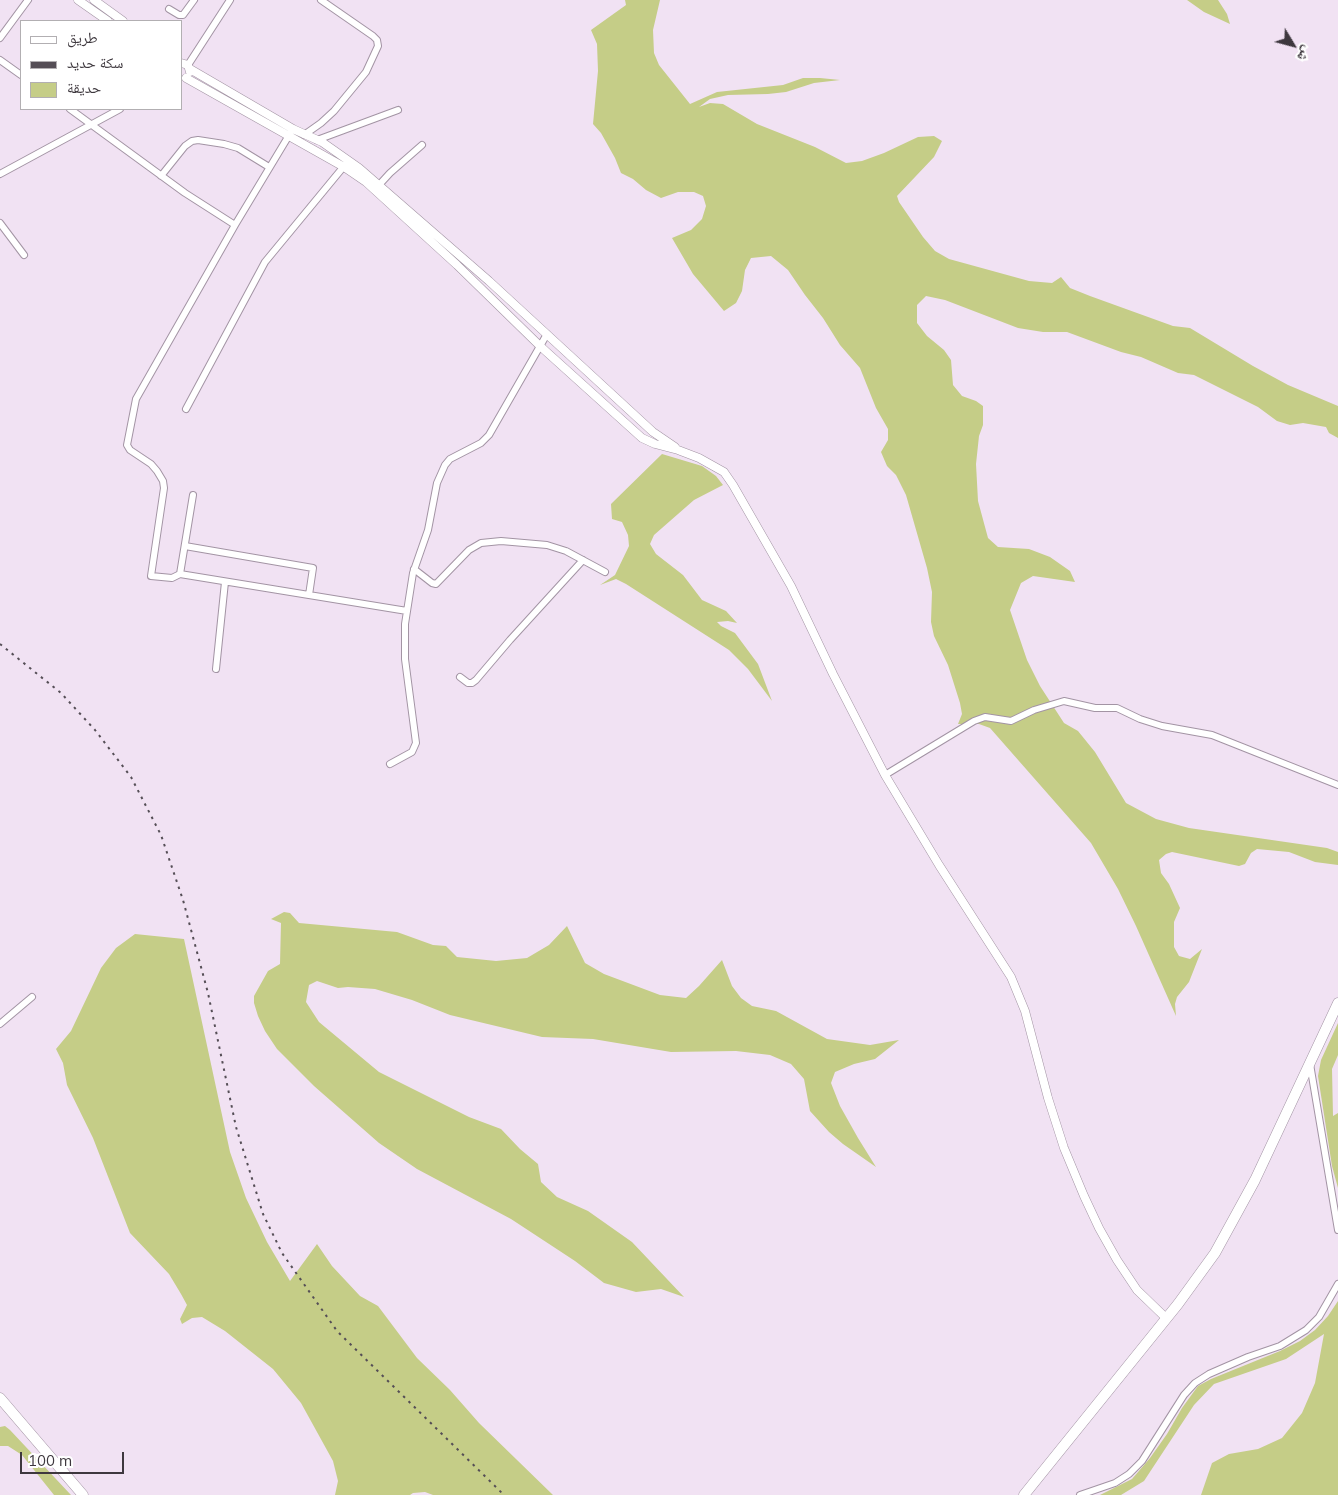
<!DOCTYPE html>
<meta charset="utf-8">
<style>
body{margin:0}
#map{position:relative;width:1338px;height:1495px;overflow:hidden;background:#f1e2f3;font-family:Mulish,"Noto Naskh Arabic",sans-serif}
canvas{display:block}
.legend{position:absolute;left:20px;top:20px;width:162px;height:90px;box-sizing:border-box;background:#fff;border:1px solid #b2afb2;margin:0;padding:6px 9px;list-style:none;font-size:15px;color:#3e383e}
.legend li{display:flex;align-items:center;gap:10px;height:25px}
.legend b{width:25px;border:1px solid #b2afb2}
.north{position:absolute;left:1268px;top:20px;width:50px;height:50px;-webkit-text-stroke:4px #fff;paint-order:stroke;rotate:127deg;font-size:14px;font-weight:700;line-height:20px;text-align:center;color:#3e383e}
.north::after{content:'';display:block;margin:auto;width:18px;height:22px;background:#3e383e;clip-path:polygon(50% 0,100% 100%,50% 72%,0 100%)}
.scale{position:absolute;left:20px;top:1452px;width:104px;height:22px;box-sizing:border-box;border:2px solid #3e383e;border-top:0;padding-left:6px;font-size:15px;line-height:18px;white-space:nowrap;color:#3e383e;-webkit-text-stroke:4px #fff;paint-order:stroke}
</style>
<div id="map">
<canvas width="1338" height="1495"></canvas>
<ul class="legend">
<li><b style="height:6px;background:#fff"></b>طريق</li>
<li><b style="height:6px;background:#554e56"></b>سكة حديد</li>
<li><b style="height:14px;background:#c5cd87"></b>حديقة</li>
</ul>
<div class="north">ش</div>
<div class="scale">100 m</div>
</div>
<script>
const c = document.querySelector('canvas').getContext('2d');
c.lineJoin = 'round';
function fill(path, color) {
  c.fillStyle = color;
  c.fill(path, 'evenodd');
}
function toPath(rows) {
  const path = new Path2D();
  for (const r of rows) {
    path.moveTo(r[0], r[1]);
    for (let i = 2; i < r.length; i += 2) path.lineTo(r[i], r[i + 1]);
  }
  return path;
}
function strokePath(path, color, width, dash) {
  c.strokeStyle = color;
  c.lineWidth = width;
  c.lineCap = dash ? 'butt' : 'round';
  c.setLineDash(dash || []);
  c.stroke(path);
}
fill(toPath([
 [625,0,660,0,653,30,654,53,659,65,690,104,717,92,783,85,803,78,820,78,840,80,814,83,786,92,768,94,728,95,710,99,699,107,710,103,723,104,757,124,815,147,846,163,862,161,884,153,918,137,934,136,942,141,934,157,897,196,899,202,923,237,935,251,949,259,1029,281,1052,283,1061,277,1070,288,1090,296,1173,326,1190,328,1253,366,1288,385,1338,406,1338,438,1329,433,1326,427,1303,423,1290,425,1277,421,1258,407,1194,375,1178,373,1141,357,1121,352,1067,332,1043,332,1018,328,945,300,926,296,917,305,917,323,927,336,944,350,951,360,953,385,962,396,976,401,983,406,983,425,979,436,976,464,978,501,988,538,998,547,1029,549,1050,557,1070,571,1075,582,1033,576,1021,583,1010,610,1027,660,1040,686,1064,723,1078,731,1095,752,1126,803,1156,819,1189,828,1327,848,1338,852,1338,865,1315,862,1289,852,1257,849,1251,853,1245,864,1239,866,1172,852,1166,854,1159,860,1161,873,1169,884,1180,908,1174,922,1174,947,1179,956,1190,959,1202,949,1189,982,1177,997,1175,1004,1176,1016,1136,926,1118,889,1091,843,990,728,979,724,958,724,962,714,960,703,948,665,934,636,931,622,932,592,927,568,906,495,896,475,887,466,881,452,888,440,888,429,876,408,860,368,840,345,823,318,805,295,788,270,771,256,751,258,745,270,742,291,736,303,724,311,693,274,672,238,691,230,702,219,706,206,703,196,694,192,678,192,661,198,646,190,633,179,621,173,615,158,601,133,593,124,598,71,597,44,591,30,626,5],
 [1187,0,1218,0,1227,14,1230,24,1204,12],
 [662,454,702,466,716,476,723,485,694,500,654,535,650,544,656,554,683,575,702,600,726,611,737,623,728,621,717,622,721,626,735,633,758,664,772,701,748,669,729,650,626,584,616,579,600,585,615,575,629,546,628,535,622,522,612,519,611,504],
 [284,912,290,913,299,923,397,932,433,945,446,946,457,957,496,961,527,958,549,945,567,926,585,963,604,974,660,995,686,998,699,986,722,960,732,986,741,998,752,1006,776,1011,827,1039,870,1045,899,1040,875,1059,854,1064,835,1072,831,1083,840,1106,858,1138,876,1167,843,1144,829,1132,810,1111,804,1079,791,1064,770,1055,736,1051,671,1052,593,1039,542,1037,450,1015,412,1000,375,989,348,987,338,988,317,981,309,985,306,1002,319,1022,379,1072,469,1117,501,1129,520,1149,538,1164,541,1182,557,1197,588,1211,632,1242,684,1297,661,1289,636,1292,604,1283,575,1261,511,1219,417,1169,379,1143,314,1086,277,1049,265,1031,258,1016,254,1003,254,996,268,971,280,964,281,923,271,919],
 [135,934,184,939,230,1152,246,1198,267,1242,290,1281,317,1244,332,1266,360,1296,378,1306,417,1358,450,1390,479,1423,553,1495,433,1495,425,1492,413,1493,410,1495,335,1495,338,1481,333,1461,301,1403,273,1369,225,1331,202,1317,192,1318,182,1324,180,1319,187,1305,181,1294,169,1274,130,1233,93,1138,67,1085,63,1063,56,1049,71,1031,101,968,116,948],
 [1338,1023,1338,1055,1332,1069,1333,1116,1338,1113,1338,1188,1332,1166,1318,1076,1321,1060],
 [1338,1301,1338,1495,1201,1495,1212,1463,1229,1454,1258,1449,1282,1438,1302,1413,1315,1383,1324,1334,1286,1359,1214,1384,1194,1405,1144,1481,1121,1495,1100,1495,1132,1479,1150,1458,1167,1434,1182,1408,1198,1386,1211,1379,1280,1351,1300,1341,1315,1330,1328,1316],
 [5,1426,10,1430,71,1495,54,1495,22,1455,8,1446,0,1446,0,1427]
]), '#c5cd87');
const minor = toPath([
 [169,9,179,15,183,15,194,0],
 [0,38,28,0],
 [0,60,21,75],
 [188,65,230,0],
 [70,109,185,193,235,225],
 [291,132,235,225,136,399,127,445,130,450,151,464,157,471,163,481,164,488,151,576,172,578,180,574,407,611],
 [304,135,321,123,334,111,366,72,378,46,377,40,373,36,321,0],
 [317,140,398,110],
 [0,174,120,109],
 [161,176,185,146,192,141,198,140,224,144,238,148,269,167],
 [379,185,390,173,422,145],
 [0,223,24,255],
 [186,409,265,262,345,165],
 [185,546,313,568,309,595],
 [414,569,432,583,436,584,469,550,481,543,501,541,547,545,566,551,605,572],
 [180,574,193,495],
 [216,669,225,582],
 [460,677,468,683,472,683,476,680,510,640,583,560],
 [390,764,412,752,416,743,405,659,405,624,413,573,428,530,437,483,445,465,450,459,481,443,489,435,547,334],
 [885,775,974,721,985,717,1011,721,1034,710,1064,701,1095,708,1117,708,1140,719,1162,726,1212,735,1338,785],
 [0,1024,32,997],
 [1310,1064,1338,1230],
 [1080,1495,1115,1483,1129,1474,1142,1461,1184,1395,1195,1383,1209,1374,1248,1357,1280,1346,1306,1330,1319,1317,1338,1284]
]);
const tertiary = toPath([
 [78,0,108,21],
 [94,0,123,21],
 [181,63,188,65,190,72],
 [190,69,293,129,322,142,359,168,489,281,653,432,675,447],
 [186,78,344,167,366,182,457,265,540,346,642,438,655,444,678,450,699,458,724,472,733,485,791,586,833,674,885,775,939,865,1011,977,1025,1011,1048,1098,1064,1148,1084,1196,1099,1228,1117,1260,1137,1290,1166,1318]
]);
const primary = toPath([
 [0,1398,83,1495],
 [1024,1495,1178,1304,1215,1253,1255,1180,1338,1003]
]);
strokePath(minor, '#a394a4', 8);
strokePath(tertiary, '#a394a4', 9);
strokePath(primary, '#a394a4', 11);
strokePath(minor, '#fff', 6);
strokePath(tertiary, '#fff', 8);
strokePath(primary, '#fff', 10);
strokePath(toPath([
 [0,644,61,693,95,730,131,777,161,835,183,900,208,993,236,1127,263,1214,282,1253,337,1331,504,1495]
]), '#554e56', 2, [2.5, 5]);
</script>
